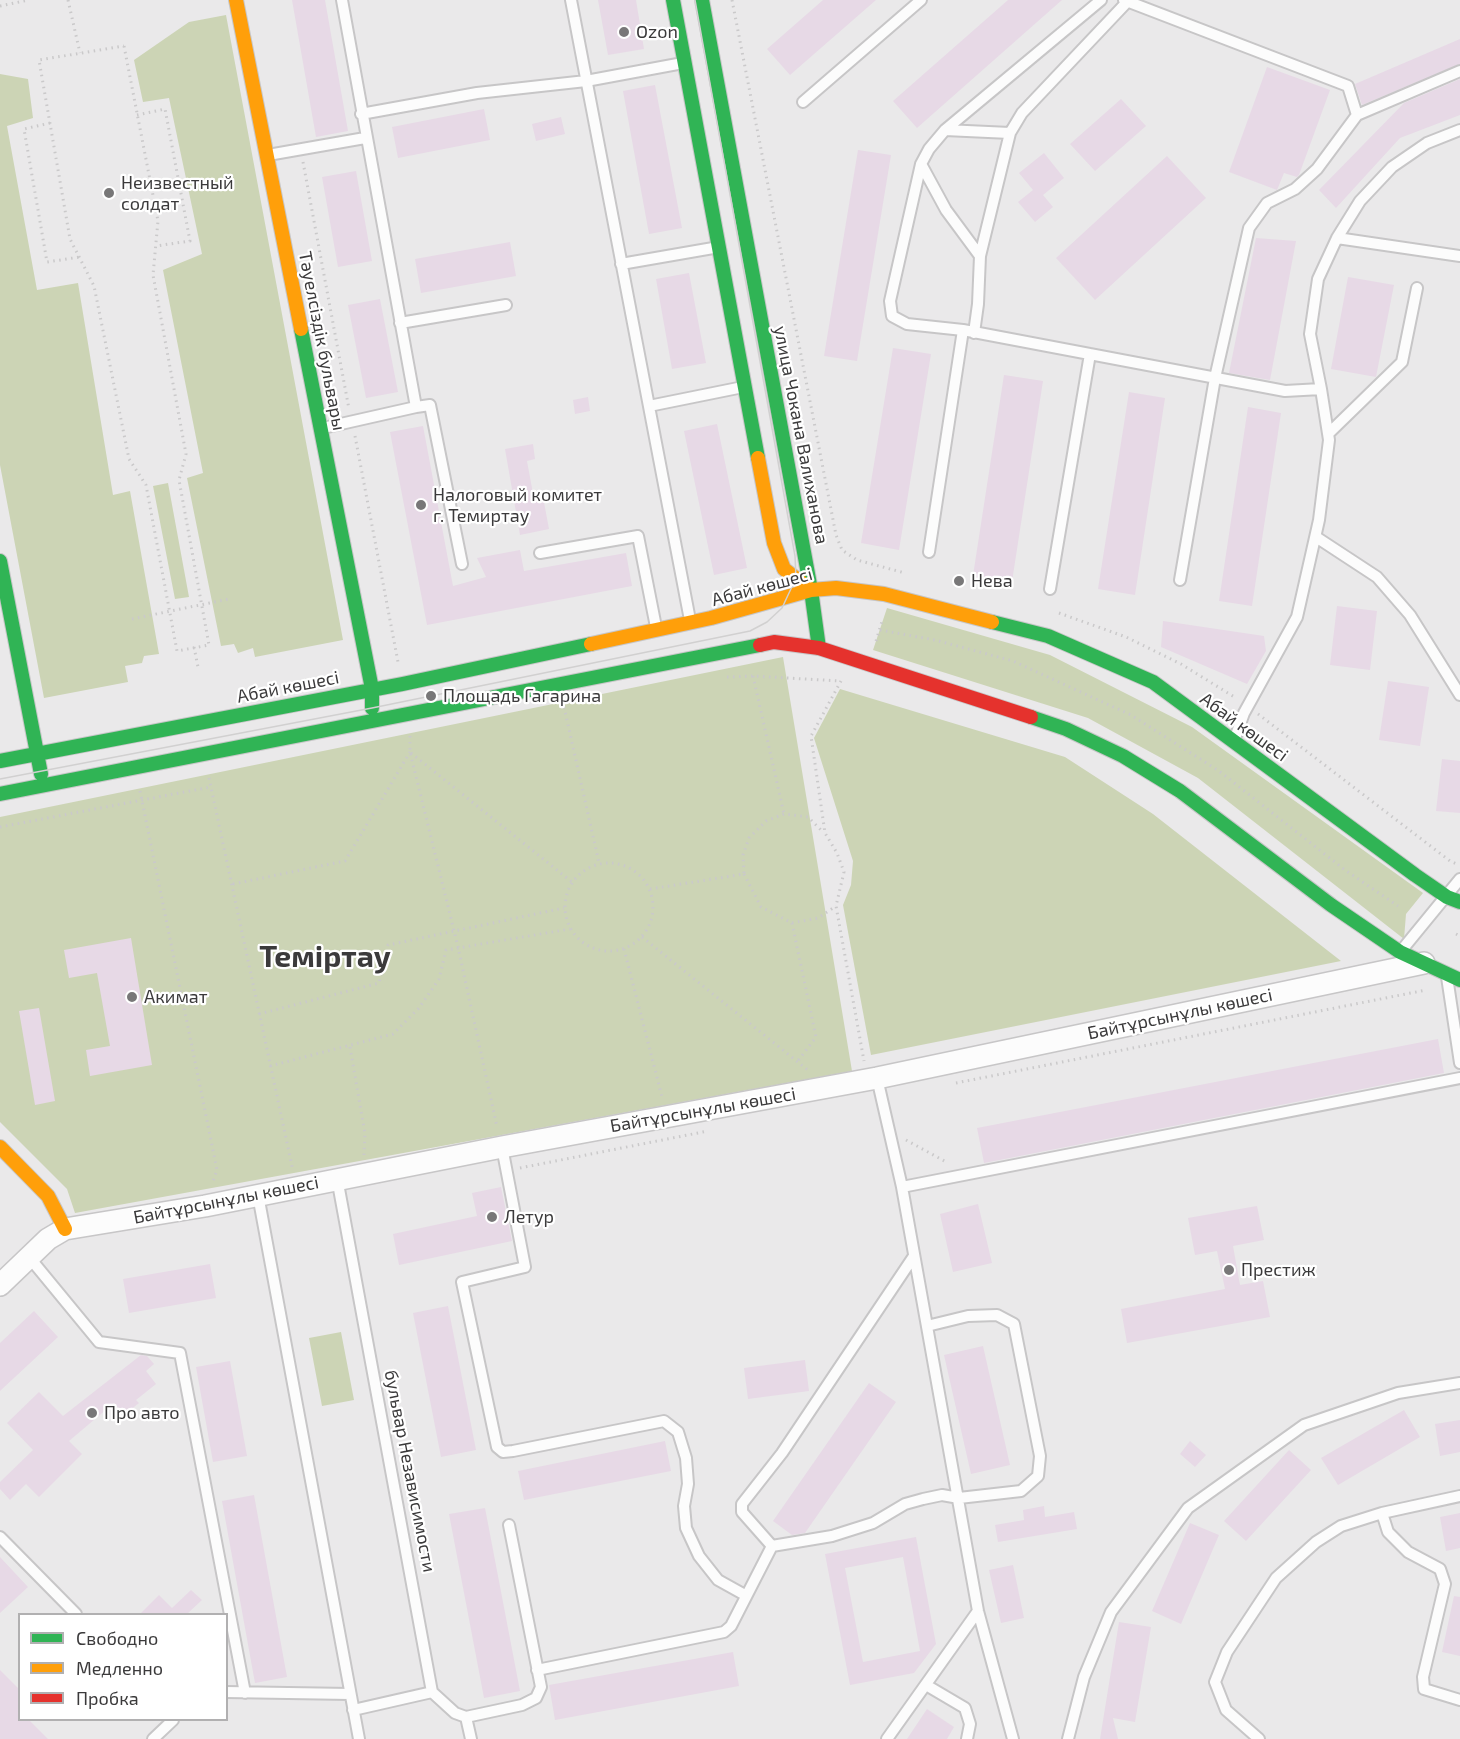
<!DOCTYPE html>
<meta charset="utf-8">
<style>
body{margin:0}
#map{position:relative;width:1460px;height:1739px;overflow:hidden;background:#eae9ea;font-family:"Exo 2",sans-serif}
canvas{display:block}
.legend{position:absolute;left:18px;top:1613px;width:210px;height:108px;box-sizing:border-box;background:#fff;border:2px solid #b1b0b1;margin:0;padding:8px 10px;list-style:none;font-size:18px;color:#3b3a3b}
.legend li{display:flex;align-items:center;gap:12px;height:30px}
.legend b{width:30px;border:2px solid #b1b0b1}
</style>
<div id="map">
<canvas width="1460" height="1739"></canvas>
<ul class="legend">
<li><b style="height:8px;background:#30b455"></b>Свободно</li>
<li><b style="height:8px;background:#ff9f0a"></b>Медленно</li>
<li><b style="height:8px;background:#e5322d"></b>Пробка</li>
</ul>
</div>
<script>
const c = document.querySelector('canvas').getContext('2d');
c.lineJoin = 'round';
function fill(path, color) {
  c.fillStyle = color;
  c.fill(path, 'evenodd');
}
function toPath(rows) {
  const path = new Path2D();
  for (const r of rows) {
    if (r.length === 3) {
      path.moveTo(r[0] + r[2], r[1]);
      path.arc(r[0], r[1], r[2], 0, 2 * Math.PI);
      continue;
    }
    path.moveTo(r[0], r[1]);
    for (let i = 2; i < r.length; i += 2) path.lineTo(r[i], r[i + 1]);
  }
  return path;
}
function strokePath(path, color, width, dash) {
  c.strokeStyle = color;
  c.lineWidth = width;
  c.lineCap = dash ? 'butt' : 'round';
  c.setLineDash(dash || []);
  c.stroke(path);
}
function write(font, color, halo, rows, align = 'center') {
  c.font = font + ' "Exo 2",sans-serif';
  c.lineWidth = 4.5;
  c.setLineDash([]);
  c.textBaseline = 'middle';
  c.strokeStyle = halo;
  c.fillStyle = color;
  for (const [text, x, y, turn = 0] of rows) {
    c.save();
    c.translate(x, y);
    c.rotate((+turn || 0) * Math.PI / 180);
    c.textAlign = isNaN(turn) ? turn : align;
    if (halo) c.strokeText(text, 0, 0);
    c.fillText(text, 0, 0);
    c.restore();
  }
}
fill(toPath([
 [226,15,343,640,255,657,253,648,238,653,234,644,221,646,187,478,203,473,163,270,202,254,169,98,143,102,134,60,189,22],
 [0,74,28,79,33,118,7,126,37,290,78,283,113,495,130,491,159,654,144,656,142,663,125,666,128,682,44,698,0,465],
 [168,483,189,597,175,599,153,486],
 [887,608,1050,655,1192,727,1423,893,1406,914,1404,939,1198,778,1088,718,873,650],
 [783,657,852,1071,75,1213,67,1189,0,1122,0,817],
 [840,689,1065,757,1153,814,1341,961,871,1055,843,905,851,885,853,861,814,738],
 [341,1332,354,1400,322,1406,309,1338]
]), '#ccd4b5');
fill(toPath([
 [292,0,325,0,348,131,316,137],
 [598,0,636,0,644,49,608,55],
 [823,0,876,0,790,75,767,49],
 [1008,0,1062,0,917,128,893,101],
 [1460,39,1460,64,1362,105,1355,84],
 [1267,67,1330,90,1299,175,1297,177,1284,173,1277,190,1229,172],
 [1460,79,1460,115,1400,138,1336,208,1319,190,1404,103],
 [655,85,682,228,649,234,623,91],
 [1121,99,1146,126,1095,171,1070,144],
 [484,109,490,140,398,158,392,127],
 [561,117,565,134,536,141,532,124],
 [858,150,891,155,857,361,824,356],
 [1044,153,1064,178,1043,195,1053,207,1035,222,1018,202,1033,190,1019,173],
 [1167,156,1206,198,1095,300,1056,258],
 [356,171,372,261,338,267,322,177],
 [1256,238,1296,241,1270,380,1229,373],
 [510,242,516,276,421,293,415,259],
 [689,273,706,363,672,369,656,279],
 [1348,277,1394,285,1376,377,1331,369],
 [380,299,398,392,366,398,348,305],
 [893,348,931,354,899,550,861,543],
 [1004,375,1043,381,1011,588,972,582],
 [1129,392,1165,398,1135,595,1098,589],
 [588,397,590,411,575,414,573,400],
 [1248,407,1281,413,1252,606,1219,601],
 [717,424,747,568,714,575,684,431],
 [423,426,453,586,486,577,477,558,520,550,524,571,626,553,632,586,427,625,390,432],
 [533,444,535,459,527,461,534,499,543,497,549,529,520,535,505,449],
 [1337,606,1377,611,1370,670,1330,665],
 [1163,621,1264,636,1266,651,1247,684,1161,647],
 [1388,681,1429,687,1420,746,1379,740],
 [1442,759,1460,761,1460,813,1436,811],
 [131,938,152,1065,90,1076,86,1050,110,1046,97,973,69,978,64,950],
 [39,1008,55,1101,35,1105,19,1011],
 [1438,1039,1444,1073,984,1163,977,1128],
 [501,1187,512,1241,399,1265,393,1234,477,1216,472,1193],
 [978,1204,992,1263,953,1272,940,1214],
 [1257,1206,1264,1240,1233,1246,1240,1285,1263,1281,1270,1317,1127,1343,1121,1309,1225,1289,1217,1251,1195,1255,1188,1218],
 [210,1264,216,1298,129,1313,123,1279],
 [448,1306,476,1450,441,1457,413,1313],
 [34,1311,58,1337,0,1391,0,1343],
 [983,1346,1010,1465,971,1474,944,1355],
 [141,1355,147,1356,154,1364,146,1371,156,1384,136,1400,139,1403,124,1415,114,1403,69,1441,82,1454,39,1497,26,1484,10,1500,0,1489,0,1482,33,1450,7,1423,39,1392,63,1416],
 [805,1360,809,1391,748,1399,744,1368],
 [230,1361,247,1456,213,1462,196,1367],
 [869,1383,896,1402,805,1533,792,1535,773,1521],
 [1404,1410,1420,1437,1338,1485,1321,1458],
 [1460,1420,1460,1452,1440,1456,1435,1424],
 [665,1441,671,1471,524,1500,518,1471],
 [1190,1441,1206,1455,1195,1467,1180,1454],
 [1289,1450,1311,1470,1246,1541,1224,1521],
 [254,1495,287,1677,255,1683,222,1501],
 [1044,1506,1045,1517,1074,1512,1077,1529,998,1542,995,1525,1024,1520,1023,1510],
 [485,1508,520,1691,484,1698,449,1514],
 [1460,1513,1460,1548,1446,1551,1440,1517],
 [1190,1523,1219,1535,1181,1624,1152,1611],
 [916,1537,936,1644,914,1673,850,1685,825,1554],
 [903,1557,920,1651,863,1662,845,1568],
 [0,1557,28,1587,0,1613],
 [1013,1565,1024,1618,1001,1623,989,1570],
 [191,1590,202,1600,187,1614,140,1614,159,1595,172,1608],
 [1454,1596,1460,1597,1460,1656,1442,1652],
 [1119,1622,1151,1627,1135,1722,1113,1718,1118,1739,1100,1739],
 [733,1652,739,1686,555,1720,549,1685],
 [0,1670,20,1690,20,1719,28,1719,48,1739,0,1739],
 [927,1709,954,1727,947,1739,907,1739]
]), '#e7d9e6');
const lane = toPath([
 [571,0,690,620],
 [1101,0,945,130,929,149,921,164,890,301,892,316,907,324,963,330,1285,391,1321,389,1329,440,1319,520,1297,617,1244,713,1235,738],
 [1124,0,1348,86,1357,115,1317,169,1295,189,1267,203,1249,228,1215,378,1180,580],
 [803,102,921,0],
 [361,114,477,93,586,81,683,63],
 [1357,115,1460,71],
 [945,130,1010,133],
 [268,155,365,138],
 [921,164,946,210,980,256],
 [1337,238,1460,256],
 [621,264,719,247],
 [400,323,506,305],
 [974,333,978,304,980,256,1010,133,1022,113,1128,1],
 [1321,389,1310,334,1318,279,1337,238,1360,201,1392,167,1427,143,1460,130],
 [649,406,743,387],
 [416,407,430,405,462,564],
 [323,428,416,407,342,0],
 [1328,434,1402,362,1417,288],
 [1316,537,1377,577,1410,615,1460,695],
 [929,552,963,330],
 [540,553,638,536,656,627],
 [1050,589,1090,354],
 [1401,951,1460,879],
 [1447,977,1460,1063],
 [877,1078,902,1187,978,1611,1013,1739],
 [502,1147,525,1267,462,1282,497,1447,503,1452,513,1451,664,1421,678,1432,686,1458,688,1484,684,1506,686,1528,699,1556,718,1580,745,1595],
 [337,1178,432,1692,353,1710],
 [902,1187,1460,1078],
 [258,1195,359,1739],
 [29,1257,99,1342,180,1353,245,1693],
 [1382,1513,1388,1532,1408,1552,1440,1569,1445,1584,1423,1677,1424,1689,1460,1700],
 [0,1537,76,1614],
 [772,1546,742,1512,742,1504,782,1453,914,1256],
 [537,1670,724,1632,731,1626,772,1546,832,1536,873,1523,905,1504,923,1499,942,1495,959,1498,1021,1491,1038,1476,1040,1456,1014,1324,997,1315,968,1316,927,1326],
 [926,1685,965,1708,970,1724,967,1739],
 [226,1692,350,1694],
 [432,1692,455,1713,466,1717,471,1739],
 [466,1717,522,1705,536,1698,541,1687,509,1525],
 [153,1739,173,1720],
 [887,1739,978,1611],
 [1068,1739,1084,1677,1111,1612,1188,1508,1304,1425,1398,1393,1460,1383],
 [1259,1739,1226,1710,1215,1682,1227,1652,1276,1578,1316,1542,1341,1526,1382,1513,1460,1496]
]);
const street = toPath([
 [0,1285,48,1239,65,1229,205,1206,502,1147,877,1078,1424,963]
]);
const fast = toPath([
 [673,0,758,458],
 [702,0,811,590,819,648],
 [301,329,372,689,372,708],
 [0,561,41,774],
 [992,622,1048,636,1153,682,1415,875,1447,897,1460,902],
 [1031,717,1066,729,1123,756,1180,791,1331,905,1400,952,1460,980],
 [0,761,402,684,591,644],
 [0,794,760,645]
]);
const slow = toPath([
 [236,0,301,329],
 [758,458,774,543,784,569,811,590],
 [591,644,711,618,811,590,836,588,884,594,992,622],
 [0,1147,48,1196,65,1229]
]);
const jam = toPath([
 [760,645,774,642,819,648,1031,717]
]);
strokePath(lane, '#c7c6c7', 14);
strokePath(street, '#c7c6c7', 24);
strokePath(fast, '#c7c6c7', 16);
strokePath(slow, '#c7c6c7', 16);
strokePath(jam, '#c7c6c7', 16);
strokePath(toPath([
 [68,0,80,53],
 [732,0,836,535,842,550,857,560,905,573],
 [0,6,29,0],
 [124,46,158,221,153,275,186,454,179,480,209,645,177,651,146,485,129,459,94,286,70,239,39,60,124,46],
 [137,115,165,109,190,241,156,246],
 [50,123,24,129,47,262,80,257],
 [303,162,349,409],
 [355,436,398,662],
 [1059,613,1126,637,1181,664,1236,698],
 [132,619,229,599],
 [880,630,935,640,1013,661,1131,715,1219,771,1345,870,1398,906],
 [876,641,883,618],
 [194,647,198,667],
 [753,676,784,814],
 [727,677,753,676,840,681],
 [841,681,811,736,825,833,837,853,844,872,836,906,864,1061],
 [564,707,599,863],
 [1258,714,1450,861,1459,865],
 [410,736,410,752,458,947,497,1127],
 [411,753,572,882],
 [209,778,293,1171],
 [140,791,217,1170,212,1184],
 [0,827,211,787],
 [609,907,44],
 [744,874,761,907,792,923,818,918,836,906],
 [233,884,345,861,410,752],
 [650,889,744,874,743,855,749,838,766,821,784,814,808,817,823,832],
 [792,923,816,1037,797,1062],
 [1456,934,1460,936],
 [642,937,809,1071],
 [624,949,662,1097],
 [259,1014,379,983,388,945,564,908],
 [350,1047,365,1134,364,1155],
 [270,1066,393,1034,419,1008,439,979,446,950,570,929],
 [956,1083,1426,990],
 [906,1140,948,1163],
 [520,1168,708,1131]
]), '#cac9ca', 3, [1.5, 4.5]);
strokePath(lane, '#fcfcfc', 10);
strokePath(street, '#fcfcfc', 21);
strokePath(fast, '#30b455', 14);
strokePath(slow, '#ff9f0a', 14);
strokePath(jam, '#e5322d', 14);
strokePath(toPath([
 [0,779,372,708,750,631,767,622,782,608,796,578,795,556,695,0]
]), '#d1d0d0', 1.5);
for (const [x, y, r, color] of [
 [624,32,6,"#787778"],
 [109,193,6,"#787778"],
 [421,505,6,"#787778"],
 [959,581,6,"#787778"],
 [431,696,6,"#787778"],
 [132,997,6,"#787778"],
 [492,1217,6,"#787778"],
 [1229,1270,6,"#787778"],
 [92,1413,6,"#787778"]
]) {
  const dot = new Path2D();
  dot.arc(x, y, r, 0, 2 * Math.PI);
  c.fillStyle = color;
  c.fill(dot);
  strokePath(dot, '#fff', 2);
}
write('18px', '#3b3a3b', '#fff', [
 ["Ozon",636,32],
 ["Неизвестный",121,183],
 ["солдат",121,204],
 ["Налоговый комитет",433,495],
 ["г. Темиртау",433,516],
 ["Нева",971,581],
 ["Площадь Гагарина",443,696],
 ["Акимат",144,997],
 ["Летур",504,1217],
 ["Престиж",1241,1270],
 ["Про авто",104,1413]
], 'left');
write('18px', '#3b3a3b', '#fff', [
 ["Тәуелсіздік бульвары",322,341,79],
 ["улица Чокана Валиханова",801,435,79],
 ["Абай көшесі",762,587,-15],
 ["Абай көшесі",288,687,-11],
 ["Абай көшесі",1244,727,36],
 ["Байтұрсынұлы көшесі",1180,1014,-12],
 ["Байтұрсынұлы көшесі",703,1110,-10],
 ["Байтұрсынұлы көшесі",226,1200,-11],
 ["бульвар Независимости",410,1471,79]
]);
write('bold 30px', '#3b3a3b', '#fff', [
 ["Теміртау",325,957]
]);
</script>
